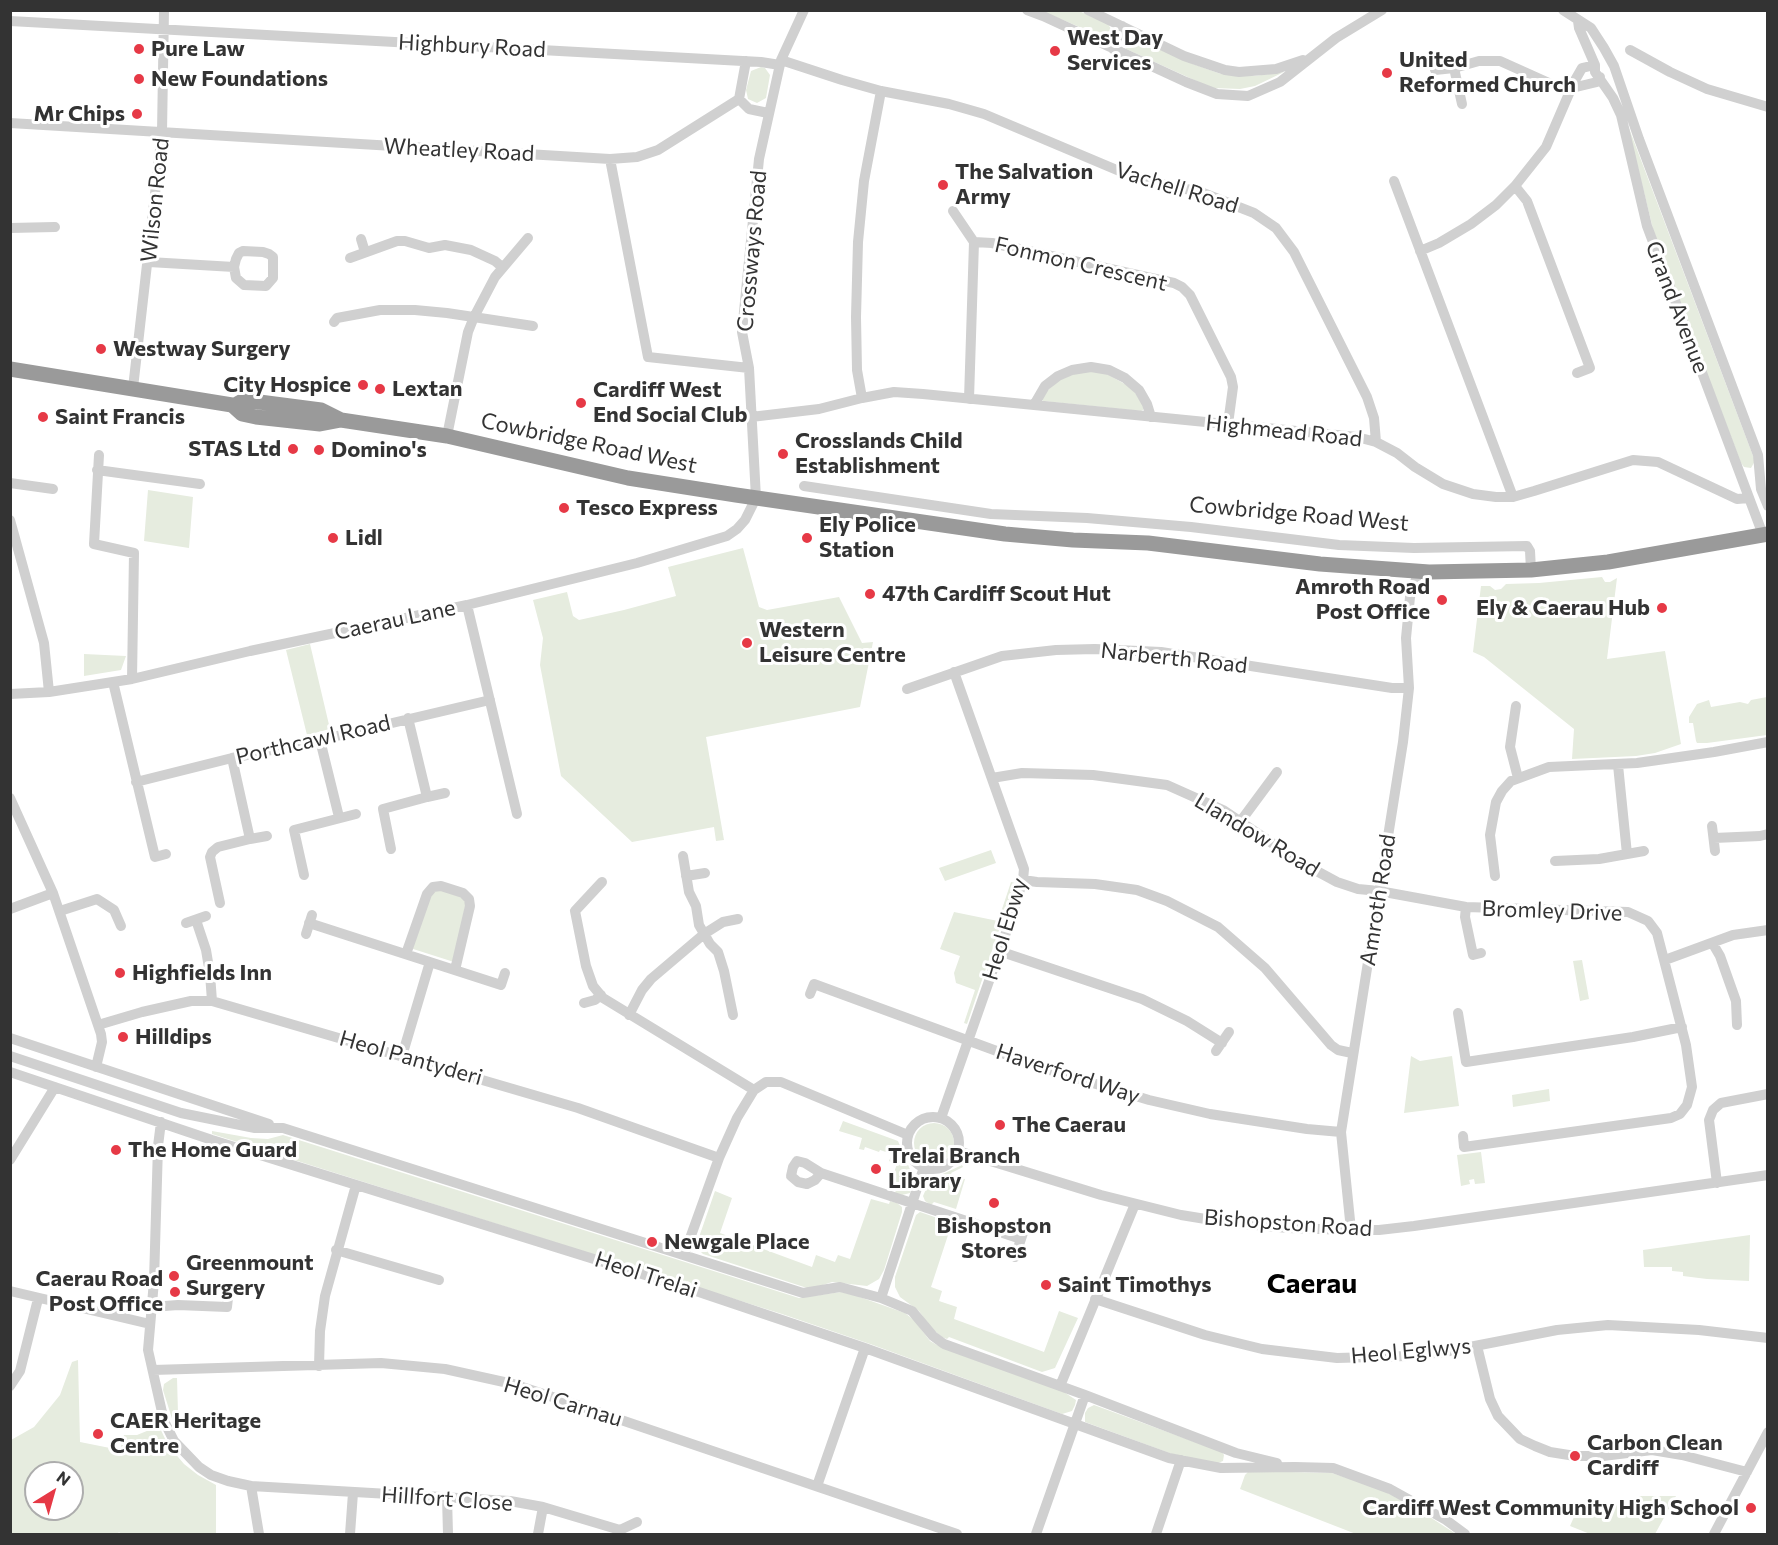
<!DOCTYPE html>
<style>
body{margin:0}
#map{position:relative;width:1778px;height:1545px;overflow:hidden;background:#fff;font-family:Commissioner,sans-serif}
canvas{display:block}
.frame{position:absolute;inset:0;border:12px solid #333;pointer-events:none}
.north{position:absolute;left:24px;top:1461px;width:60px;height:60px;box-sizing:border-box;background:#fff;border:2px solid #adadad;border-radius:50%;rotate:37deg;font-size:16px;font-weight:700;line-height:24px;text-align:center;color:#333}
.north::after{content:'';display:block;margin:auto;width:21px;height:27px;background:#e63946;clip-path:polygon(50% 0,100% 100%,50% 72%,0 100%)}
</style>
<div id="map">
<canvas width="1778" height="1545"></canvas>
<div class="frame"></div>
<div class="north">N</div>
</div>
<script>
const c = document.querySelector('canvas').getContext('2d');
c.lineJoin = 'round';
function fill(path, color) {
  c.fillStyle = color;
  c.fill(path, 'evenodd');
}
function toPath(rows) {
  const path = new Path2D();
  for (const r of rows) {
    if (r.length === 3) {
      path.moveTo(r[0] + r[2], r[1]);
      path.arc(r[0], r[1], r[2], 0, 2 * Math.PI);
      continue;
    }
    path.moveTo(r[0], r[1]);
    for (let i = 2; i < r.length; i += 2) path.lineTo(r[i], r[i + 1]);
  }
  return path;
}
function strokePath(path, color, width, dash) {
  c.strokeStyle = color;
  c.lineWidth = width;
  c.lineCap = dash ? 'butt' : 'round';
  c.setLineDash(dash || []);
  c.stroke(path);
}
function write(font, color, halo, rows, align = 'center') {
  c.font = font + ' Commissioner,sans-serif';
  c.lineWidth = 6;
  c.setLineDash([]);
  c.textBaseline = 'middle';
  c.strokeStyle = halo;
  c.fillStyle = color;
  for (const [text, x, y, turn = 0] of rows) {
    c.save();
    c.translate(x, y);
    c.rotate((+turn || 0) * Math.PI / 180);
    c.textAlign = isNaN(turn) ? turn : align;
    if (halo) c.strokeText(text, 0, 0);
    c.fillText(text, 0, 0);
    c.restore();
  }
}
fill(toPath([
 [1042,11,1079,11,1108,24,1111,29,1110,34,1105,38],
 [1131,36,1193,64,1221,74,1254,76,1284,72,1255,86,1240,89,1214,88,1203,84,1126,49,1123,43,1124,40],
 [761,67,765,68,770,75,766,98,757,103,748,99,746,90,751,71],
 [1627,123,1755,461,1751,468,1744,467,1741,463,1655,237],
 [1082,371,1105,373,1132,388,1144,407,1143,410,1141,411,1043,401,1041,398,1043,395,1059,380],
 [148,490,193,497,189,548,144,541],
 [743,548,759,607,767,610,839,597,862,643,873,642,860,707,706,737,724,840,716,841,714,827,632,842,561,776,540,665,543,638,533,600,567,592,573,616,579,620,624,610,676,596,668,567],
 [1602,577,1605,582,1610,582,1617,578,1607,659,1665,651,1681,744,1655,753,1636,756,1572,759,1574,729,1484,657,1473,652,1481,586,1490,586,1495,590,1501,589,1506,584,1539,583],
 [310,644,330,729,307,735,286,650],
 [84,654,126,656,121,670,84,676],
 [1767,697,1767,735,1707,743,1697,743,1696,741,1693,723,1689,723,1689,717,1697,704,1709,700,1711,707,1740,702,1748,704,1751,700],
 [991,850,996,863,945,881,939,868],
 [1011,882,1015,883,967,1024,964,1023,975,990,956,983,954,973,960,956,940,949,954,912,998,921],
 [434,889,459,894,466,902,454,962,410,948],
 [1582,960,1589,999,1580,1001,1573,961],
 [1411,1056,1420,1061,1452,1056,1459,1106,1404,1113],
 [1549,1089,1550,1101,1513,1107,1512,1095],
 [843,1121,898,1141,914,1179,910,1193,902,1195,895,1193,897,1187,890,1184,897,1164,889,1161,892,1154,880,1150,879,1152,865,1147,864,1150,859,1149,862,1138,839,1131],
 [934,1143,20],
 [212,1131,251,1138,268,1139,283,1135,799,1298,841,1292,854,1295,905,1313,915,1321,930,1341,937,1345,1064,1392,1076,1400,1075,1405,1072,1411,1062,1414,873,1345,782,1314,212,1134],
 [1481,1152,1485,1183,1475,1184,1474,1179,1469,1180,1470,1184,1461,1186,1457,1155],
 [962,1165,963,1167,951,1173,953,1176,965,1179,956,1209,934,1202,931,1205,925,1201,923,1196,930,1180],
 [715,1191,732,1198,720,1233,812,1267,816,1255,835,1262,838,1255,850,1259,871,1199,889,1204,890,1201,897,1203,902,1207,902,1212,884,1270,879,1279,867,1286,832,1282,817,1287,807,1288,703,1254,699,1250,697,1243],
 [920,1212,952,1223,931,1287,942,1291,939,1301,957,1307,954,1319,1044,1352,1059,1311,1078,1318,1055,1368,1042,1372,949,1337,947,1339,942,1337,930,1327,919,1311,900,1297,895,1287,895,1277,916,1215],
 [1750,1235,1749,1281,1707,1279,1683,1276,1683,1272,1672,1271,1672,1267,1644,1267,1643,1250],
 [78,1360,80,1442,120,1450,124,1435,137,1435,159,1426,168,1445,184,1464,198,1475,216,1485,216,1534,123,1534,118,1532,120,1534,11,1534,11,1440,34,1427,60,1395,72,1362],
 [36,1473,72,1473,72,1509,36,1509],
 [173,1378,177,1378,178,1413,174,1425,163,1390,164,1384],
 [1094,1405,1222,1452,1224,1455,1223,1461,1218,1463,1172,1454,1085,1422,1085,1413,1088,1408],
 [1249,1471,1332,1473,1380,1489,1416,1508,1456,1534,1356,1534,1240,1489,1245,1475],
 [1639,1496,1676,1496,1655,1534,1590,1534,1570,1526,1577,1510,1639,1501]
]), '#e6ecdf');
strokePath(toPath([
 [1027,10,1043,16,1186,82,1217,94,1248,96,1280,82,1336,38,1382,10],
 [1088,10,1184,56,1225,70,1239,72,1276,69,1303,60],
 [1563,10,1591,28,1604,48,1614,66,1639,139,1758,455,1761,489,1768,506],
 [10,21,761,62,780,65],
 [1578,21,1579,28,1595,65,1595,72,1613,98,1621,115,1647,226,1763,535],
 [1113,49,1122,26],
 [1630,50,1670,72,1707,89,1768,107],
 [781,60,842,80,881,91,949,104,984,114,1124,173,1173,187,1198,191,1254,213,1276,228,1294,252,1367,397,1374,418,1376,442],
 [746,61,739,99,749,109,768,113],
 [1435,70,1454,68],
 [1572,88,1597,82,1600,77],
 [1462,104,1454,68,1479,61,1500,61,1569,92],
 [10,123,610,159,637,157,658,150,739,99],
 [610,159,648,357,749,368],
 [1394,181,1513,497],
 [1515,186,1527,201,1590,368,1577,373],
 [953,211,974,242,969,399],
 [10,228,55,227],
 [361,239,365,252],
 [974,242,992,243,1174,283,1182,287,1190,295,1231,377,1233,387,1228,424],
 [243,251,263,252,269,254,273,257,273,278,266,286,244,285,236,278,234,267,236,259,239,253,243,251],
 [1420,251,1439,243,1471,224,1496,205,1515,186,1546,147,1574,82,1582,68,1595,65],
 [350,258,397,241,405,241,429,248,445,245,471,250,495,261,502,267],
 [149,262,234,267],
 [334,322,337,318,380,310,415,310,447,313,533,326],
 [133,388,162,132,164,10],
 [862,398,857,370,856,317,858,242,864,181,881,91],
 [1034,405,1045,386,1058,376,1072,370,1091,367,1109,370,1125,378,1139,390,1147,404,1151,417],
 [751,417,819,409,862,398,894,392,923,394,1357,437,1376,442,1397,453,1415,467,1443,484,1473,494,1496,497,1513,497,1534,491,1633,460,1658,462,1737,499,1749,498],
 [447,436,468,332,474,317,495,277,528,238],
 [99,455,94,544,134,553,132,679],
 [97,470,200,484],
 [10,483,53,489],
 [804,486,991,514,1087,518,1191,527,1339,545,1414,548,1527,546,1530,551,1531,570],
 [10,520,44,643,49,692],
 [467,605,517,814],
 [113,682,155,857,166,854],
 [907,689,1002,656,1056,650,1095,649,1161,652,1392,688,1409,688],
 [10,694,49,692,132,679,250,651,467,605,637,563,727,536,737,529,745,520,756,498,749,368,742,332,759,159,781,60,804,10],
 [1516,706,1510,747,1518,778],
 [320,740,339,817],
 [992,778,1022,773,1093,775,1167,785,1223,810,1300,862,1337,882,1358,889,1379,891,1466,907,1628,912,1648,921,1657,933,1686,1045,1692,1087,1687,1105,1680,1114,1671,1118,1464,1147,1463,1136],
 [136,782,232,758,320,740,490,700],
 [427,797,445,793],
 [10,798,53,893,101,1034,102,1042,96,1067],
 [1240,822,1277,772],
 [1712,826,1715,851],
 [1714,838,1760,836,1768,834],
 [250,839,267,836],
 [391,849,383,809,427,797,408,718],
 [1627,854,1644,851],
 [683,856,689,892,696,906,699,925,710,944,718,952,724,971,733,1015],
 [1555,861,1599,859,1627,854,1618,765],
 [304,875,294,830,356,814],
 [686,876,705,873],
 [1495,876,1490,835,1496,802,1502,791,1511,781,1549,767,1637,763,1714,752,1768,742],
 [1023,880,1037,882,1095,884,1137,890,1167,901,1218,927,1265,968,1331,1045,1338,1050,1352,1053],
 [602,882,575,911,586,966,593,986,603,998,754,1090],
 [220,903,210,857,212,852,218,847,250,839,232,758],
 [1466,907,1465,917,1473,955,1481,953],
 [10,909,53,893],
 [60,911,97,899,114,910,121,926],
 [196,920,206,950,210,974,212,1001],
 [186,923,206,916],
 [309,923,501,985,505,973],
 [306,934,312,915],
 [1713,944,1720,956,1736,1001,1737,1025],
 [999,951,1142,999,1187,1021,1222,1043],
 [406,954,427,894,433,887,441,886,463,893,469,899,470,906,455,970],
 [1665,960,1733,935,1768,930],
 [810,994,814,984,1043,1068,1149,1100,1210,1114,1307,1129,1341,1132],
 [584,1003,595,1000,601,995],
 [1458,1013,1466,1062,1633,1037,1682,1027],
 [629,1015,642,990,651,979,704,934,723,922,738,919],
 [98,1025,142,1012,191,1001,212,1001,578,1108,719,1158],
 [10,1038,269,1124],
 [1216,1051,1229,1032],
 [10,1056,181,1113,255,1128,283,1128,803,1293,840,1287,881,1298,912,1311,933,1336,944,1344,1085,1395,1236,1453,1277,1463],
 [402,1056,430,962],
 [10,1072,212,1140,690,1289,865,1348,1169,1458,1221,1468,1295,1467,1333,1468,1390,1489,1446,1520,1465,1534],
 [933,1143,26],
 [941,1118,1009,924,1023,880,1024,869,954,672],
 [161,1122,158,1146,154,1281,148,1350,164,1421,174,1441,199,1467,211,1475,228,1481,251,1486,259,1534],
 [958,1151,1101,1195,1181,1215,1224,1222,1288,1228,1351,1230,1379,1230,1414,1226,1768,1175],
 [10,1160,55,1087],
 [821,1173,815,1180,807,1184,798,1182,791,1176,793,1167,797,1161,805,1163,821,1173,1021,1239],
 [1717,1183,1709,1120,1713,1110,1721,1103,1768,1094],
 [1351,1230,1341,1132,1403,742,1409,688,1406,638,1410,597,1416,579,1416,571],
 [336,1250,439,1280],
 [684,1255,719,1158,737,1118,754,1090,766,1082,781,1082,908,1135],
 [1015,1257,1025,1227],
 [10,1291,150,1324],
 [881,1298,924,1167],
 [1095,1299,1205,1335,1262,1349,1337,1358,1407,1356,1444,1352,1557,1330,1608,1325,1699,1330,1768,1338],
 [152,1307,178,1305,227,1307,228,1298],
 [1477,1346,1490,1399,1498,1416,1520,1439,1535,1446,1550,1452,1575,1456,1603,1456,1652,1450,1682,1455,1747,1472],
 [319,1366,320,1331,325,1296,356,1185],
 [153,1370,381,1363,445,1369,513,1384,577,1405,957,1534],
 [10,1386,20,1371,38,1299],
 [1060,1386,1135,1204],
 [251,1486,510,1501,543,1507,620,1530,637,1522],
 [817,1486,865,1348],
 [447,1497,448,1534],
 [350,1534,353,1493],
 [538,1534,543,1507],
 [1036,1534,1085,1395],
 [1156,1534,1181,1460],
 [1714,1534,1768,1432]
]), '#d0d0d0', 10);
strokePath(toPath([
 [10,369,232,405,242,414,256,417,320,424,341,420],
 [235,405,244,400,321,410,341,420,447,436,628,478,736,495,1005,534,1073,540,1148,543,1320,564,1429,572,1531,570,1608,562,1768,534]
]), '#9a9a9a', 15);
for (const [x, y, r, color] of [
 [139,49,6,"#e63946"],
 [1055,51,6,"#e63946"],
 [1387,73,6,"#e63946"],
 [139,79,6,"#e63946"],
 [137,114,6,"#e63946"],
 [943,185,6,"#e63946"],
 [101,349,6,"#e63946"],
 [363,385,6,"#e63946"],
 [380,389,6,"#e63946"],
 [581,403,6,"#e63946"],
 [43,417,6,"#e63946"],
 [293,449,6,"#e63946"],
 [319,450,6,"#e63946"],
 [783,454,6,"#e63946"],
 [564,508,6,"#e63946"],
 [333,538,6,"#e63946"],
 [807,538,6,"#e63946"],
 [870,594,6,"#e63946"],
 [1442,600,6,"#e63946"],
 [1662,608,6,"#e63946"],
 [747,643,6,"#e63946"],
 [120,973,6,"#e63946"],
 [123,1037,6,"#e63946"],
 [1000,1125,6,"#e63946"],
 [116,1150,6,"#e63946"],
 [876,1169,6,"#e63946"],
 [994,1203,6,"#e63946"],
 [652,1242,6,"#e63946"],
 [174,1276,6,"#e63946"],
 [1046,1285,6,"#e63946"],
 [175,1292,6,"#e63946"],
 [98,1434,6,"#e63946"],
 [1575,1456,6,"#e63946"],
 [1751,1508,6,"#e63946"]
]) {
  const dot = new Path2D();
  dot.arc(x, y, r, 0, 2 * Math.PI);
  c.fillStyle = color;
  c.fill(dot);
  strokePath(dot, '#fff', 2);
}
write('bold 22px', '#333', '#fff', [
 ["West Day",1067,38],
 ["Services",1067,63],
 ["Pure Law",151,49],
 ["United",1399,60],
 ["Reformed Church",1399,85],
 ["New Foundations",151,79],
 ["Mr Chips",125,114,"right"],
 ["The Salvation",955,172],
 ["Army",955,197],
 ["Westway Surgery",113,349],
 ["City Hospice",351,385,"right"],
 ["Lextan",392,389],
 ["Cardiff West",593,390],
 ["End Social Club",593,415],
 ["Saint Francis",55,417],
 ["Crosslands Child",795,441],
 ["Establishment",795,466],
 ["STAS Ltd",281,449,"right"],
 ["Domino's",331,450],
 ["Tesco Express",576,508],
 ["Ely Police",819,525],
 ["Station",819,550],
 ["Lidl",345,538],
 ["Amroth Road",1430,587,"right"],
 ["Post Office",1430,612,"right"],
 ["47th Cardiff Scout Hut",882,594],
 ["Ely & Caerau Hub",1650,608,"right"],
 ["Western",759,630],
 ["Leisure Centre",759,655],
 ["Highfields Inn",132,973],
 ["Hilldips",135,1037],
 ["The Caerau",1012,1125],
 ["The Home Guard",128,1150],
 ["Trelai Branch",888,1156],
 ["Library",888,1181],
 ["Bishopston",994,1226,"center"],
 ["Stores",994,1251,"center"],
 ["Newgale Place",664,1242],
 ["Greenmount",186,1263],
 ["Surgery",186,1288],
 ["Caerau Road",163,1279,"right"],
 ["Post Office",163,1304,"right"],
 ["Saint Timothys",1058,1285],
 ["CAER Heritage",110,1421],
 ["Centre",110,1446],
 ["Carbon Clean",1587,1443],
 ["Cardiff",1587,1468],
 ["Cardiff West Community High School",1739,1508,"right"]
], 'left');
write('22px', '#333', '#fff', [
 ["Highbury Road",472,46,3],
 ["Wheatley Road",459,150,3],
 ["Vachell Road",1177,188,17],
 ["Wilson Road",155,200,-84],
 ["Crossways Road",752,251,-85],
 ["Fonmon Crescent",1081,264,13],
 ["Grand Avenue",1677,307,69],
 ["Highmead Road",1284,431,6],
 ["Cowbridge Road West",589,443,12],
 ["Cowbridge Road West",1299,514,5],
 ["Caerau Lane",395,620,-12],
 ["Narberth Road",1174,658,6],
 ["Porthcawl Road",313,740,-13],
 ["Llandow Road",1257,835,31],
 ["Amroth Road",1378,900,-81],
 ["Bromley Drive",1552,911,2],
 ["Heol Ebwy",1005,929,-73],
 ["Heol Pantyderi",411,1058,16],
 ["Haverford Way",1068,1074,18],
 ["Bishopston Road",1288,1223,4],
 ["Heol Trelai",646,1275,18],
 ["Heol Eglwys",1411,1351,-5],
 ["Heol Carnau",563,1402,17],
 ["Hillfort Close",447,1499,4]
]);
write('bold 28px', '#000', '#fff', [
 ["Caerau",1312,1284]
]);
</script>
